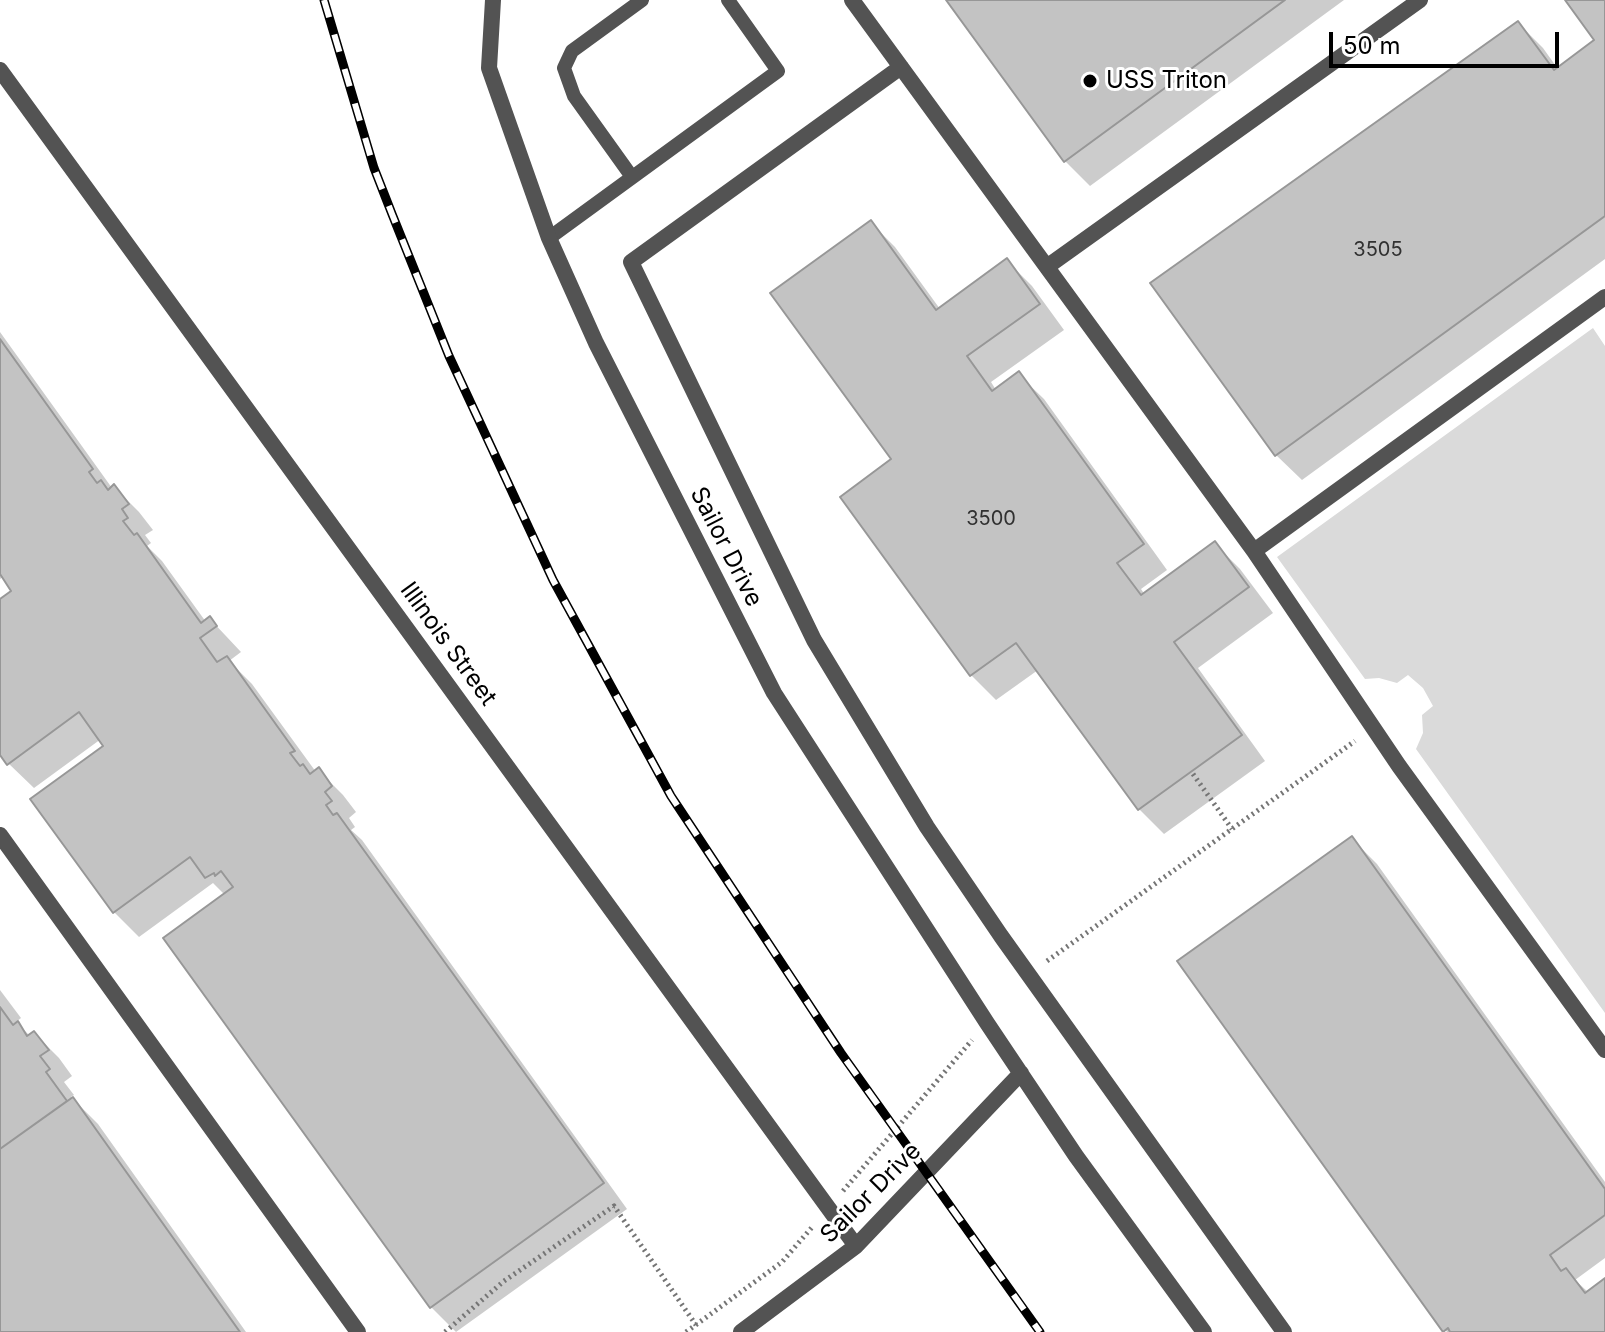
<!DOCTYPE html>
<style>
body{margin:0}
#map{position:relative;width:1605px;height:1332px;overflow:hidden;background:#fff;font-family:Inter,sans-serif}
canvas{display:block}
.scale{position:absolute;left:1329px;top:32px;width:230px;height:36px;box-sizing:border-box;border:4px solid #000;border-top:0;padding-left:10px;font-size:24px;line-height:28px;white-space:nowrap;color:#000;-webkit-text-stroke:6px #fff;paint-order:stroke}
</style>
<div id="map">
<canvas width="1605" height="1332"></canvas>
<div class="scale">50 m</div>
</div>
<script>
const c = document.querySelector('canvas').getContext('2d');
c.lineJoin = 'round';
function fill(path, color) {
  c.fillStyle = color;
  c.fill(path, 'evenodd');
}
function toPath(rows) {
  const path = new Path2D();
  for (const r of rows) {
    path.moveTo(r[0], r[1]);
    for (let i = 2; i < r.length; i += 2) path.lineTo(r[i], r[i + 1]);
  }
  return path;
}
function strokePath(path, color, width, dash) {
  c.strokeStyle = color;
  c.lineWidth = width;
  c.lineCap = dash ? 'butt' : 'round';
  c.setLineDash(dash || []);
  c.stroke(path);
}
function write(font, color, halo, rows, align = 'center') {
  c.font = font + ' Inter,sans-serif';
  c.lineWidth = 6;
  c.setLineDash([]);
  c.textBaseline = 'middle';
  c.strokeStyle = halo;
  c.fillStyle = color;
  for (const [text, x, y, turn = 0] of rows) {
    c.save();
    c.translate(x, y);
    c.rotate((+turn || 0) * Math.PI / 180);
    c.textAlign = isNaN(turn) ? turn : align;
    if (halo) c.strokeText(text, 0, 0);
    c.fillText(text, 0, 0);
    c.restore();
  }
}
fill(toPath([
 [1593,328,1605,346,1605,1013,1416,749,1423,733,1422,715,1433,706,1423,688,1408,675,1397,683,1379,678,1365,679,1277,557]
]), '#dadada');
fill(toPath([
 [949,0,1344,0,1090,186,1065,161],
 [1567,0,1605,0,1605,259,1302,480,1276,455,1153,284,1518,23,1543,48,1558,69,1597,40],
 [870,222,895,247,940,309,1007,261,1032,286,1064,330,991,382,996,390,1018,374,1044,399,1167,570,1141,589,1145,595,1215,544,1240,569,1273,613,1198,668,1265,761,1164,834,1139,809,1038,670,996,700,971,675,894,460],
 [0,332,112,488,114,487,139,512,153,530,145,535,151,543,147,546,162,561,206,622,210,619,241,652,229,661,252,684,316,772,318,770,343,795,356,812,349,818,355,827,351,830,362,840,627,1209,456,1332,431,1307,225,895,213,883,139,937,114,912,106,746,101,739,34,788,8,763,0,752,0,601,14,591,4,576,0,579],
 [1352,839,1377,864,1605,1182,1605,1258,1575,1280,1588,1292,1605,1280,1605,1332,1447,1332,1180,961],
 [0,990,21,1018,16,1022,30,1036,34,1033,59,1058,72,1076,64,1082,74,1095,71,1097,98,1124,246,1332,0,1332]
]), '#0003');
const building = toPath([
 [946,0,1285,0,1064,162,946,0],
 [1565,0,1605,0,1605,216,1275,456,1150,283,1518,21,1554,70,1594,40,1565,0],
 [871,220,936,310,1007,258,1040,304,967,356,992,391,1019,371,1144,544,1117,563,1141,595,1215,541,1249,587,1174,642,1242,735,1138,810,1016,643,970,676,840,497,891,459,770,293,871,220],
 [0,339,93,469,89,472,97,483,101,480,108,490,114,484,129,504,122,509,128,518,123,521,134,535,137,533,201,623,210,616,217,626,200,638,217,662,227,656,295,751,290,753,300,766,303,764,310,774,319,767,332,786,325,792,332,801,326,805,333,815,337,813,604,1183,430,1308,163,938,233,887,221,871,215,876,214,873,205,878,190,857,113,913,30,799,103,746,79,712,7,765,0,755,0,599,11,591,0,574,0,339],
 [1352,836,1605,1189,1605,1215,1550,1255,1561,1271,1566,1268,1585,1293,1605,1278,1605,1332,1450,1332,1448,1328,1443,1332,1177,961,1352,836],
 [0,1007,13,1025,18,1021,27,1036,34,1031,49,1050,40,1056,50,1069,46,1072,67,1101,0,1149,0,1007],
 [73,1097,240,1332,0,1332,0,1149,73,1097]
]);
fill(building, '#c3c3c3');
strokePath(building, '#979797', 2);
strokePath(toPath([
 [1193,774,1232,829],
 [1047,961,1355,741],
 [843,1191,972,1040],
 [445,1332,504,1281,614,1206,696,1325],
 [686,1332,782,1262,813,1226]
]), '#757575', 5, [2, 4]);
strokePath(toPath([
 [632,177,574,96,564,68,572,51,642,0],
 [549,238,778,71,728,0]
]), '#535353', 14);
strokePath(toPath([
 [852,0,1254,551,1399,766,1605,1050],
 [901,67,631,262,814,640,927,827,1001,936,1284,1332],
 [1048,266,1420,0],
 [1254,551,1605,297],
 [0,835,358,1332]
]), '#535353', 16);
strokePath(toPath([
 [493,0,489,68,549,238,596,343,774,693,987,1023,1076,1156,1204,1332],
 [0,70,856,1246],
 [741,1332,856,1246,1021,1073]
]), '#535353', 16);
const rail = toPath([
 [324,0,374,168,392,214,449,356,553,580,671,796,841,1053,1040,1332]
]);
strokePath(rail, '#000', 9);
strokePath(rail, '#fff', 6, [18]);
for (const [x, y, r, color] of [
 [1090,81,8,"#000"]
]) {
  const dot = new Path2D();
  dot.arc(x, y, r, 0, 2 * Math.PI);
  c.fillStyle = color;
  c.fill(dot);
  strokePath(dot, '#fff', 3);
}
write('20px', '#313131', null, [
 ["3505",1378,250],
 ["3500",991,519]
]);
write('24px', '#000', '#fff', [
 ["USS Triton",1106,81]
], 'left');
write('24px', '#000', '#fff', [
 ["Sailor Drive",726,547,63],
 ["Illinois Street",448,644,54],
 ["Sailor Drive",871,1193,-45]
]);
</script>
